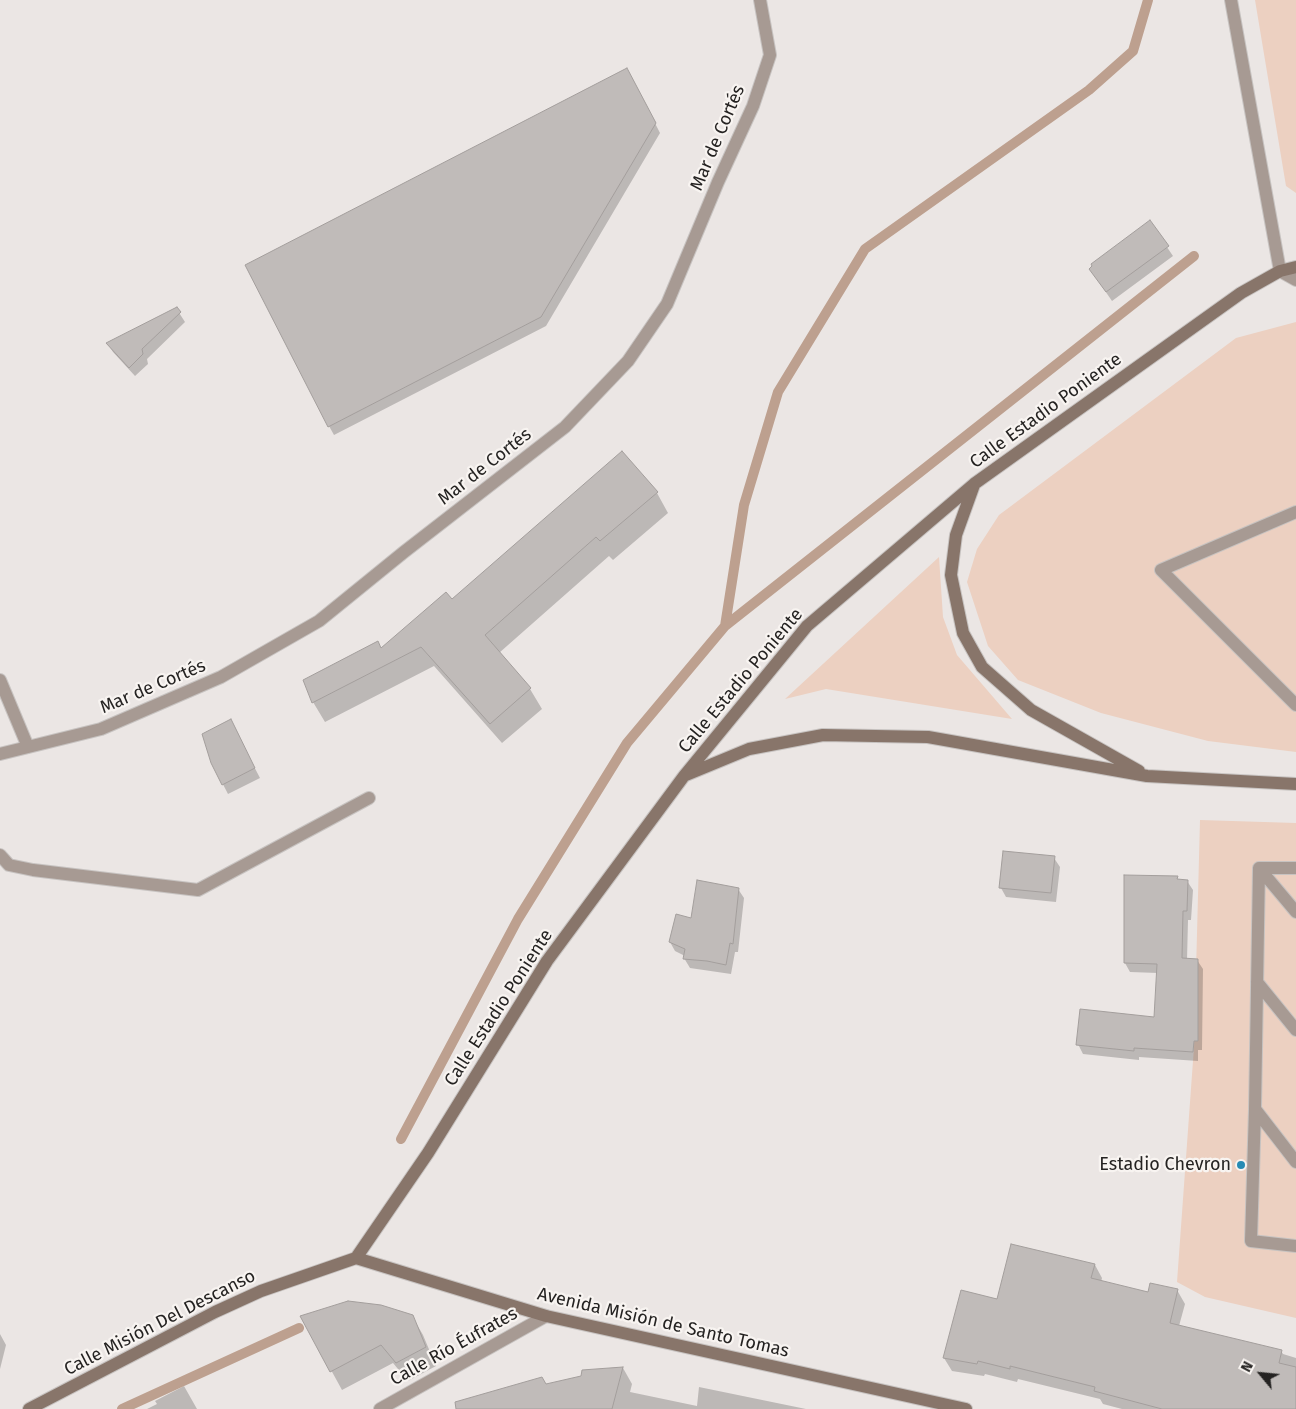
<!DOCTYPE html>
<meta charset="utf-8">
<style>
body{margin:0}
#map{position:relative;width:1296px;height:1409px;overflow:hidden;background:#ebe6e4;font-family:"Fira Sans",sans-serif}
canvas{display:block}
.north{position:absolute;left:1236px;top:1349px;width:50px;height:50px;-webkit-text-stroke:4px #f8f4f1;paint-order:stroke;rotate:298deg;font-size:14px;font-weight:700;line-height:20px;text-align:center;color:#252322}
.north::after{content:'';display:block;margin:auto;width:18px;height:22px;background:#252322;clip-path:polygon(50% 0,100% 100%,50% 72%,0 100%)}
</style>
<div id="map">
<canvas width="1296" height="1409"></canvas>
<div class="north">N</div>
</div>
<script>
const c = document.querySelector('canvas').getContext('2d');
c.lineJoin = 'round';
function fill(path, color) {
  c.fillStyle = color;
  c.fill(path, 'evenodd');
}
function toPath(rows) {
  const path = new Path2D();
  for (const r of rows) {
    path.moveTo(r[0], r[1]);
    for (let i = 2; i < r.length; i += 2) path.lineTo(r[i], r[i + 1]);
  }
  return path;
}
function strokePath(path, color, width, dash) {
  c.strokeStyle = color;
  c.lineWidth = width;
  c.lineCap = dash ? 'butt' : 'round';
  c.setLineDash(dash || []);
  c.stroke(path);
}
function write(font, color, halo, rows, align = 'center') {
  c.font = font + ' "Fira Sans",sans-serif';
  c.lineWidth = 4.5;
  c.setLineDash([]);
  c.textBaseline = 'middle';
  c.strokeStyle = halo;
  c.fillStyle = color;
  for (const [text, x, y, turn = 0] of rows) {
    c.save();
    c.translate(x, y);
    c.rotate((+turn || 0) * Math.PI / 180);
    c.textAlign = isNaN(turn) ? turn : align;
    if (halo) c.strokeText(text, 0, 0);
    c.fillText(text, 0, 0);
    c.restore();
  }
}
fill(toPath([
 [1255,0,1296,0,1296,193,1286,186],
 [1296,322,1296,752,1208,741,1101,713,1018,680,988,646,967,582,977,549,999,515,1236,338],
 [939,557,943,617,957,655,1012,719,826,689,785,699],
 [1200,820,1296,823,1296,1318,1205,1297,1177,1282,1194,1047]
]), '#ecd0c1');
fill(toPath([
 [632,78,660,133,546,326,334,435,329,426],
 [1150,222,1173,256,1112,301,1090,269],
 [176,308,185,322,147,359,148,364,135,376,113,352,108,344],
 [657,493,668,513,613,560,609,556,499,653,530,689,542,709,502,743,434,666,325,722,313,702,381,649,452,601],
 [235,730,260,778,228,794,212,763],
 [1054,858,1060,867,1056,902,1006,897,1001,888],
 [1177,878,1179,880,1187,881,1193,890,1191,920,1188,920,1187,960,1197,960,1203,969,1202,1050,1198,1050,1198,1061,1139,1057,1139,1060,1083,1054,1078,1044,1156,1019,1158,973,1130,972,1125,963],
 [738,889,744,898,738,952,735,952,731,974,690,968,684,958,685,956,675,951,670,942,692,919],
 [1095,1265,1102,1278,1101,1282,1149,1294,1177,1290,1185,1304,1179,1326,1281,1351,1283,1354,1296,1358,1296,1409,1122,1409,1103,1404,1100,1399,1018,1379,1017,1382,985,1374,984,1376,952,1371,944,1358,998,1301],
 [412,1316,423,1335,436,1366,408,1381,393,1363,342,1390,302,1317],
 [0,1334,6,1345,0,1369],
 [623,1368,632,1384,630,1392,697,1406,699,1387,806,1409,479,1409,546,1385,582,1377,583,1372],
 [184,1386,197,1409,147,1409,157,1404,155,1401]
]), '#0003');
strokePath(toPath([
 [725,626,1194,256],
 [401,1139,518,919,627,743,725,626,744,505,778,392,865,249,1089,90,1133,51,1148,0],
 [122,1409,299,1328]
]), '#bda08f', 10);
const building = toPath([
 [627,68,656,123,541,317,328,427,245,265,627,68],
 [1150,220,1169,246,1106,292,1089,269,1092,266,1091,264,1150,220],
 [177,307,181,312,142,349,143,354,129,368,106,343,177,307],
 [622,451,658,492,600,541,596,537,485,635,531,688,490,724,421,647,312,703,303,680,378,641,381,648,446,592,452,599,622,451],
 [231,719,255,768,222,785,211,763,202,734,231,719],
 [1003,851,1055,856,1051,893,999,888,1003,851],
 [1124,875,1178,876,1177,879,1188,880,1187,911,1183,911,1182,958,1198,959,1198,1041,1194,1041,1193,1052,1134,1048,1134,1051,1076,1045,1080,1009,1154,1017,1157,964,1124,963,1124,875],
 [697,880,739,888,733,944,730,943,726,965,707,961,683,959,685,949,669,942,676,914,691,918,697,880],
 [1011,1244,1095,1264,1091,1278,1148,1292,1150,1283,1178,1289,1170,1323,1282,1350,1279,1363,1296,1367,1296,1409,1162,1409,1094,1391,1095,1387,1010,1366,1010,1369,978,1361,977,1364,943,1358,961,1290,997,1299,1011,1244],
 [348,1301,381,1305,413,1315,426,1347,396,1363,381,1345,330,1372,300,1316,348,1301],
 [623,1367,612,1409,456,1409,455,1402,542,1377,546,1384,581,1376,582,1370,623,1367]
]);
fill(building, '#c0bbb9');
strokePath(building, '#a39e9c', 1);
const lane = toPath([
 [1280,271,1296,280],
 [1296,512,1161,570,1296,705],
 [0,680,28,747],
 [0,754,101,729,221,677,319,621,404,552,565,427,628,361,667,304,718,182,753,106,770,55,760,0],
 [0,855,9,865,33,870,198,890,369,798],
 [1259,868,1296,912],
 [1296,868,1259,868,1255,1109,1251,1241,1296,1246],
 [1257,982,1296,1030],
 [1255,1109,1296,1162]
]);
const street = toPath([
 [1231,0,1280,271],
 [380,1409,546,1316]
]);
const secondary = toPath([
 [974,485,956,535,951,575,963,633,982,667,1031,710,1139,771],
 [686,775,749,749,823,735,928,737,1147,776,1296,784],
 [356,1258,428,1153,547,961,684,776,807,626,974,484,1241,293,1280,271,1296,267],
 [356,1258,546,1316,966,1409],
 [29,1409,215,1312,261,1291,356,1258]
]);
strokePath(lane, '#c7c3c1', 14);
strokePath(street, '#c7c3c1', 14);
strokePath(secondary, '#c7c3c1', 14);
strokePath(lane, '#a79a93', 12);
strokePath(street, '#a79a93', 12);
strokePath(secondary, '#88756a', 12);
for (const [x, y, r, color] of [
 [1241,1165,5,"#278bb4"]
]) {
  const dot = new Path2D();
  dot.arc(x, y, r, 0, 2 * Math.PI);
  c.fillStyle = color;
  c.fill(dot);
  strokePath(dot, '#f8f4f1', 2);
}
write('18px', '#252322', '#f8f4f1', [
 ["Mar de Cortés",718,138,-67],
 ["Calle Estadio Poniente",1046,411,-36],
 ["Mar de Cortés",485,467,-38],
 ["Calle Estadio Poniente",741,681,-50],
 ["Mar de Cortés",153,687,-23],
 ["Calle Estadio Poniente",499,1008,-57],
 ["Calle Misión Del Descanso",160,1323,-27],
 ["Avenida Misión de Santo Tomas",663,1323,13],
 ["Calle Río Éufrates",454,1347,-29]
]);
write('18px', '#252322', '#f8f4f1', [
 ["Estadio Chevron",1231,1165]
], 'right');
</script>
